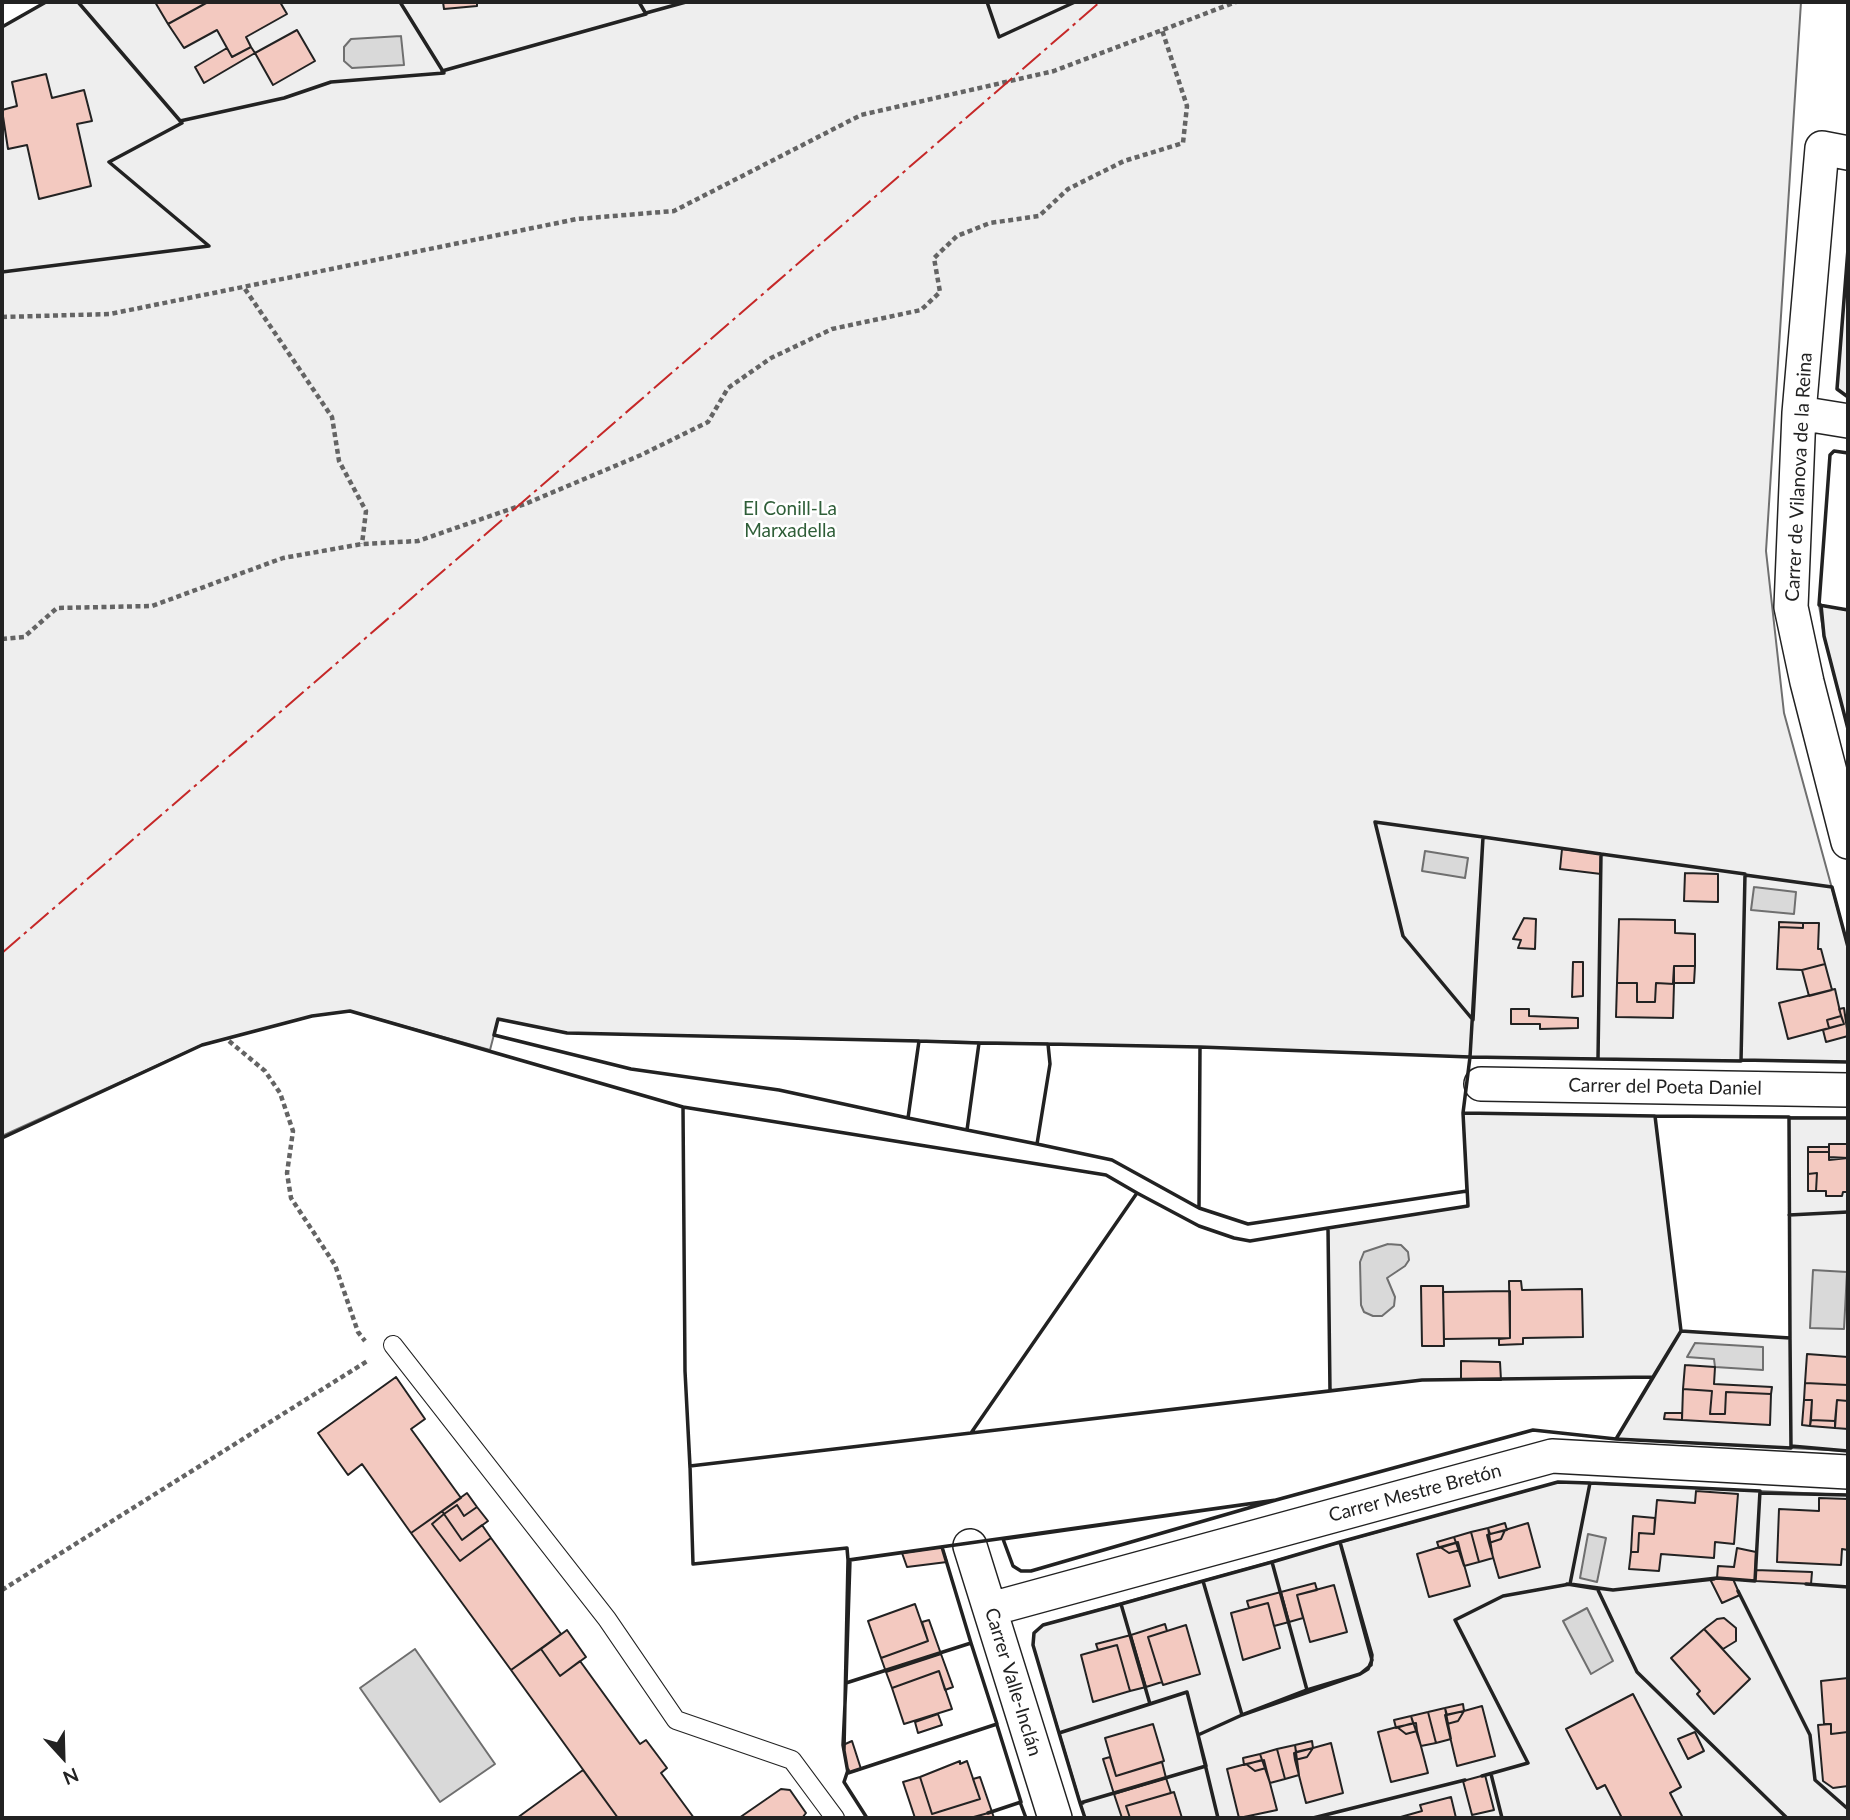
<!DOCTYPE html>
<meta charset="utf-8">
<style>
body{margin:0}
#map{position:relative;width:1850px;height:1820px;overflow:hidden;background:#fff;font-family:Lato,sans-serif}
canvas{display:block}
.frame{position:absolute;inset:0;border:4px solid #222;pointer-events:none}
.north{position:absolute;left:28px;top:1722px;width:70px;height:70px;-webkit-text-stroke:5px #fff;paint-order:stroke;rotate:158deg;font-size:19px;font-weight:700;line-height:28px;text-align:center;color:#222}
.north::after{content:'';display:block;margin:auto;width:24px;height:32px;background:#222;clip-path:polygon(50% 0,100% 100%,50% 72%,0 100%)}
</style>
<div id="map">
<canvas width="1850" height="1820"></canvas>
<div class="frame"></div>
<div class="north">N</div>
</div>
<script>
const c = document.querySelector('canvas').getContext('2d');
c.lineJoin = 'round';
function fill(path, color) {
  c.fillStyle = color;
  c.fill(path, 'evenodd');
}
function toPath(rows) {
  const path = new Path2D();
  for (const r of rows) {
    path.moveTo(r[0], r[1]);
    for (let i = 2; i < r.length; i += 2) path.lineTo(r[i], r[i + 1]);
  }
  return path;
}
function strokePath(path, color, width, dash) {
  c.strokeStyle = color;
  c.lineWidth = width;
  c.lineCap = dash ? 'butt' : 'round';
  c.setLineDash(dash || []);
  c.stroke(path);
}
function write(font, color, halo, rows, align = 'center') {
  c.font = font + ' Lato,sans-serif';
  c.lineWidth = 5;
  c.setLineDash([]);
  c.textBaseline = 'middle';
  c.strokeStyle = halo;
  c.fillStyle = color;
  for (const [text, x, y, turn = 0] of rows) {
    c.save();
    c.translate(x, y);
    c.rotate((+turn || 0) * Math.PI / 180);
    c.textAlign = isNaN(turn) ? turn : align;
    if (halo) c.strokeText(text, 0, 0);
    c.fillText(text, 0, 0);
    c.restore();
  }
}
const green = toPath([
 [46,2,1801,2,1766,551,1784,713,1848,947,1848,1062,1470,1057,1200,1047,567,1033,498,1019,490,1050,350,1011,312,1016,202,1045,2,1136,2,27,46,2],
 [1848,249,1848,397,1837,389,1848,249],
 [1819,605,1848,610,1848,729,1824,636,1819,605],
 [1463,1113,1655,1116,1681,1331,1790,1338,1789,1117,1848,1118,1848,1451,1616,1439,1653,1377,1422,1380,1330,1391,1328,1228,1468,1206,1463,1113],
 [1558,1482,1848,1495,1848,1818,1085,1818,1033,1645,1034,1633,1043,1625,1558,1482]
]);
fill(green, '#eee');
strokePath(green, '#6f6f6f', 2);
const water = toPath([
 [401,36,404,65,352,68,344,61,344,47,351,39,401,36],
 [1425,851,1468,858,1465,878,1422,871,1425,851],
 [1754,887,1796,892,1794,914,1751,910,1754,887],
 [1388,1244,1401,1245,1408,1252,1409,1260,1405,1266,1387,1278,1395,1297,1394,1306,1382,1316,1373,1316,1364,1312,1361,1305,1360,1262,1364,1252,1388,1244],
 [1813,1270,1847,1272,1844,1329,1810,1328,1813,1270],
 [1695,1343,1763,1347,1763,1370,1715,1367,1714,1359,1687,1357,1695,1343],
 [1588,1534,1606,1538,1597,1582,1580,1578,1588,1534],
 [1587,1608,1613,1661,1591,1674,1563,1621,1587,1608],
 [415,1649,495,1764,440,1802,360,1688,415,1649]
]);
fill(water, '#d9d9d9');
strokePath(water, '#6f6f6f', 2);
const building = toPath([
 [155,2,208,2,168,24,155,2],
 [208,2,280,2,287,14,246,37,251,47,232,57,217,30,184,48,168,24,208,2],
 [443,2,477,2,477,6,444,9,443,2],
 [297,30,315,61,273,85,255,53,297,30],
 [251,47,255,53,204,83,195,67,227,48,232,57,251,47],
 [46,74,52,98,84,90,92,121,77,124,91,186,39,199,27,145,8,149,2,110,17,106,12,82,46,74],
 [1562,849,1601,854,1601,874,1560,869,1562,849],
 [1685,873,1718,874,1718,902,1684,901,1685,873],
 [1524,918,1536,919,1535,949,1518,948,1521,940,1513,939,1524,918],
 [1619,919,1675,920,1675,933,1695,934,1695,966,1674,966,1674,984,1656,983,1655,1002,1637,1002,1637,983,1617,983,1619,919],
 [1779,922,1803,923,1803,928,1779,927,1779,922],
 [1803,923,1819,923,1818,949,1821,949,1825,964,1802,970,1777,969,1779,927,1803,928,1803,923],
 [1573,962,1583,962,1583,996,1572,997,1573,962],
 [1825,964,1832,990,1809,996,1802,970,1825,964],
 [1674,966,1695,966,1694,983,1673,983,1674,966],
 [1617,983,1637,983,1637,1002,1655,1002,1656,983,1674,984,1673,1018,1616,1017,1617,983],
 [1835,989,1841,1016,1827,1020,1829,1028,1788,1039,1779,1003,1835,989],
 [1844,1008,1848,1036,1826,1042,1823,1030,1844,1024,1839,1009,1844,1008],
 [1511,1009,1529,1009,1529,1016,1578,1018,1578,1028,1540,1029,1540,1024,1511,1024,1511,1009],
 [1841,1016,1844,1024,1829,1028,1827,1020,1841,1016],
 [1829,1144,1848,1144,1848,1158,1829,1157,1829,1144],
 [1808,1147,1829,1147,1829,1152,1808,1152,1808,1147],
 [1808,1152,1829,1152,1829,1160,1848,1158,1848,1192,1843,1192,1842,1196,1826,1196,1826,1191,1816,1191,1817,1173,1808,1174,1808,1152],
 [1817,1173,1816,1191,1808,1191,1808,1174,1817,1173],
 [1509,1281,1521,1281,1522,1290,1582,1289,1583,1337,1523,1338,1523,1344,1499,1345,1499,1339,1510,1338,1509,1281],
 [1421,1286,1443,1286,1444,1346,1422,1346,1421,1286],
 [1510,1291,1510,1338,1444,1339,1443,1292,1510,1291],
 [1807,1354,1848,1357,1848,1385,1805,1383,1807,1354],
 [1461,1361,1500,1362,1501,1380,1461,1380,1461,1361],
 [1685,1365,1715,1367,1714,1384,1772,1387,1771,1394,1726,1392,1725,1414,1710,1414,1712,1391,1683,1389,1685,1365],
 [396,1377,425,1419,411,1429,461,1498,411,1533,362,1464,348,1475,318,1433,396,1377],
 [1805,1383,1848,1385,1848,1401,1837,1400,1835,1421,1811,1420,1812,1400,1804,1400,1805,1383],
 [1683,1389,1712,1391,1710,1414,1725,1414,1726,1392,1771,1394,1770,1425,1682,1420,1683,1389],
 [1804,1400,1812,1400,1810,1426,1802,1425,1804,1400],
 [1837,1400,1848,1401,1848,1429,1835,1428,1837,1400],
 [1665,1413,1682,1413,1682,1420,1664,1419,1665,1413],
 [1811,1420,1835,1421,1835,1428,1810,1426,1811,1420],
 [1696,1491,1738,1494,1734,1544,1715,1542,1714,1558,1661,1554,1659,1571,1629,1569,1631,1552,1638,1552,1639,1533,1654,1534,1657,1500,1695,1503,1696,1491],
 [467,1493,477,1507,464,1516,457,1505,444,1514,442,1511,467,1493],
 [1819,1498,1848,1499,1848,1550,1842,1549,1841,1565,1777,1562,1779,1509,1819,1511,1819,1498],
 [457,1505,464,1516,477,1507,488,1521,462,1540,444,1514,457,1505],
 [442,1511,444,1514,432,1524,460,1561,491,1538,561,1634,511,1670,411,1533,442,1511],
 [444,1514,462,1540,482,1525,491,1538,460,1561,432,1524,444,1514],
 [1633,1516,1655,1518,1654,1534,1639,1533,1638,1552,1631,1552,1633,1516],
 [1505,1523,1507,1530,1490,1534,1488,1528,1505,1523],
 [1528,1523,1540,1567,1499,1578,1489,1543,1501,1539,1505,1530,1528,1523],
 [1488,1528,1493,1558,1479,1562,1471,1532,1488,1528],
 [1505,1530,1501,1539,1489,1543,1487,1535,1505,1530],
 [1471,1532,1479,1562,1464,1566,1454,1537,1471,1532],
 [1454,1537,1456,1543,1439,1548,1437,1542,1454,1537],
 [1458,1542,1460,1550,1449,1553,1440,1547,1458,1542],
 [942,1547,947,1562,907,1567,902,1553,942,1547],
 [1440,1547,1449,1553,1460,1550,1470,1586,1429,1597,1417,1554,1440,1547],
 [1737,1548,1756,1552,1755,1581,1717,1578,1718,1566,1734,1567,1737,1548],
 [1755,1570,1812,1572,1811,1584,1755,1581,1755,1570],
 [1717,1578,1733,1579,1740,1595,1722,1603,1710,1579,1717,1578],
 [1315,1583,1317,1590,1297,1595,1303,1618,1289,1622,1281,1592,1315,1583],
 [1334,1585,1347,1632,1310,1642,1297,1595,1334,1585],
 [1281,1592,1289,1622,1274,1626,1268,1603,1249,1608,1247,1601,1281,1592],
 [1268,1603,1280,1648,1243,1660,1231,1613,1268,1603],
 [915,1604,928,1641,881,1658,868,1621,915,1604],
 [1724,1618,1736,1628,1736,1641,1723,1649,1704,1629,1717,1619,1724,1618],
 [929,1620,941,1654,886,1672,881,1658,928,1641,922,1622,929,1620],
 [1165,1624,1167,1631,1148,1637,1162,1682,1146,1687,1131,1635,1165,1624],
 [1186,1625,1200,1674,1163,1685,1148,1637,1186,1625],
 [1704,1629,1750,1679,1714,1714,1697,1694,1700,1691,1671,1658,1704,1629],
 [567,1630,586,1657,560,1676,541,1649,567,1630],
 [1131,1635,1146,1687,1130,1691,1117,1645,1098,1650,1096,1644,1131,1635],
 [1117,1645,1130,1691,1093,1702,1081,1655,1117,1645],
 [541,1649,560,1676,580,1661,640,1744,646,1740,667,1768,661,1773,694,1818,618,1818,511,1670,541,1649],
 [941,1654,953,1687,945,1690,939,1671,892,1688,886,1672,941,1654],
 [939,1671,952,1709,904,1724,892,1688,939,1671],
 [1848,1678,1848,1732,1831,1734,1831,1724,1824,1724,1821,1681,1848,1678],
 [1633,1694,1681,1787,1670,1793,1683,1818,1622,1818,1605,1785,1597,1789,1566,1729,1633,1694],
 [1463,1704,1464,1711,1447,1715,1445,1708,1463,1704],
 [1482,1706,1495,1756,1457,1766,1447,1724,1458,1721,1464,1711,1482,1706],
 [1445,1708,1451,1739,1436,1743,1428,1712,1445,1708],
 [1464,1711,1458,1721,1447,1724,1445,1715,1464,1711],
 [1428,1712,1436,1743,1421,1746,1411,1716,1428,1712],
 [938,1714,942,1725,918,1733,915,1722,938,1714],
 [1411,1716,1413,1723,1396,1728,1394,1720,1411,1716],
 [1416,1723,1417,1731,1406,1734,1397,1727,1416,1723],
 [1153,1724,1164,1761,1116,1776,1105,1738,1153,1724],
 [1831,1724,1831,1734,1848,1732,1848,1786,1833,1788,1823,1781,1818,1725,1831,1724],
 [1397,1727,1406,1734,1417,1731,1428,1773,1391,1782,1378,1732,1397,1727],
 [1695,1732,1704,1751,1688,1759,1678,1739,1695,1732],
 [852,1741,861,1769,848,1773,843,1745,852,1741],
 [1312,1741,1313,1748,1296,1752,1295,1745,1312,1741],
 [1331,1743,1343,1793,1306,1803,1295,1760,1307,1757,1313,1748,1331,1743],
 [1295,1745,1299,1775,1285,1779,1277,1749,1295,1745],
 [1313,1748,1307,1757,1295,1760,1294,1753,1313,1748],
 [1277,1749,1285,1779,1270,1783,1260,1754,1277,1749],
 [1260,1754,1262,1760,1244,1765,1243,1758,1260,1754],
 [1110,1757,1116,1776,1162,1762,1166,1778,1114,1794,1103,1759,1110,1757],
 [1264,1760,1266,1768,1255,1771,1246,1764,1264,1760],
 [960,1761,960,1764,967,1761,980,1799,932,1814,920,1777,960,1761],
 [1246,1764,1255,1771,1266,1768,1277,1810,1239,1818,1227,1769,1246,1764],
 [583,1770,618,1818,517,1818,583,1770],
 [1485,1775,1494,1810,1472,1815,1463,1781,1485,1775],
 [920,1777,932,1814,980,1799,973,1779,980,1777,992,1812,970,1818,915,1818,903,1782,920,1777],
 [1166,1778,1171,1793,1126,1806,1130,1818,1122,1818,1114,1794,1166,1778],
 [781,1789,790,1790,806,1813,802,1818,739,1818,781,1789],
 [1174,1792,1182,1818,1130,1818,1126,1806,1174,1792],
 [1451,1797,1456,1818,1397,1818,1422,1811,1420,1805,1451,1797],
 [992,1812,994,1818,970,1818,992,1812]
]);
fill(building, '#f3c9c0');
strokePath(building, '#222', 2);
const lane = toPath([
 [393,1345,607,1619,676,1720,792,1760,835,1818]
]);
const street = toPath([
 [1848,153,1822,148,1799,413,1791,607,1807,682,1848,842],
 [1799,413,1848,421],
 [1481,1084,1848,1090],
 [970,1546,1055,1818],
 [991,1609,1552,1456,1848,1472]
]);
strokePath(lane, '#222', 20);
strokePath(street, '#222', 36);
strokePath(toPath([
 [245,289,332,417,339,461,366,511,362,544],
 [2,317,110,314,577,219,674,211,861,115,1054,71,1236,2],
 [2,639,24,637,57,608,152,606,283,558,362,544,418,541,525,504,641,455,708,422,728,388,771,358,832,329,921,310,940,292,934,258,957,236,990,223,1039,216,1068,189,1124,161,1183,143,1187,106,1162,30],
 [229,1041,265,1071,280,1093,293,1131,287,1173,291,1198,335,1265,358,1332,365,1341],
 [2,1590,369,1360]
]), '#646464', 4.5, [5, 3.5]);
strokePath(lane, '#fff', 18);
strokePath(street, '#fff', 33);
strokePath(toPath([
 [987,2,999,37,1075,2],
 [646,13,686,2],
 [2,27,46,2],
 [442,71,646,14,639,2],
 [180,121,284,98,331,82,444,73,400,2],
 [1848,249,1837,389,1848,397],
 [2,272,209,246,109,162,182,123,78,2],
 [1848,453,1834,451,1830,455,1819,605,1848,610],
 [1821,605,1824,636,1848,729],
 [1375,822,1483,837,1473,1020,1403,936,1375,822],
 [1483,837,1601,854,1598,1059,1470,1057,1483,837],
 [1601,854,1745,874,1741,1061,1598,1059,1601,854],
 [1745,875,1832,887,1848,947],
 [498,1019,567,1033,919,1041,908,1118,779,1090,631,1069,494,1035,498,1019],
 [919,1041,979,1043,967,1130,908,1118,919,1041],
 [979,1043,1048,1044,1050,1064,1037,1144,967,1130,979,1043],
 [1048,1044,1200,1047,1199,1208,1112,1160,1037,1144,1050,1064,1048,1044],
 [1200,1047,1470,1057,1463,1113,1467,1191,1248,1224,1199,1208,1200,1047],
 [1741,1060,1848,1062],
 [683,1107,1106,1175,1137,1193,971,1433,690,1466,685,1371,683,1107],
 [1463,1113,1655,1116,1681,1331,1653,1377,1422,1380,1330,1391,1328,1228,1468,1206,1463,1113],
 [1655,1116,1789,1117,1790,1338,1681,1331,1655,1116],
 [1789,1118,1848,1118],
 [2,1138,202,1045,312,1016,350,1011,683,1107,685,1371,690,1468],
 [1137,1193,1199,1226,1234,1238,1250,1241,1328,1228,1330,1391,971,1433,1137,1193],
 [1789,1215,1848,1212],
 [1681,1331,1790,1338,1791,1448,1616,1439,1681,1331],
 [1653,1377,1616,1439,1533,1430,1276,1500,848,1560,847,1548,693,1564,690,1466,1422,1380,1653,1377],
 [1791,1446,1848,1451],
 [1590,1483,1760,1491,1755,1581,1717,1578,1613,1590,1570,1584,1590,1483],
 [1760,1493,1848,1495],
 [1276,1500,1031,1571,1021,1571,1013,1566,1003,1539,1276,1500],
 [1340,1542,1372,1660,1368,1669,1360,1674,1307,1690,1272,1562,1340,1542],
 [942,1547,971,1643,846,1683,850,1560,942,1547],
 [1272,1562,1307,1690,1242,1715,1203,1581,1272,1562],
 [1714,1579,1613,1590,1597,1588,1637,1672,1787,1818],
 [1203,1581,1242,1715,1198,1735,1187,1692,1150,1704,1121,1604,1203,1581],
 [1567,1584,1598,1589],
 [1806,1584,1848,1587],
 [1738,1591,1810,1735,1815,1780,1848,1809],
 [1121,1604,1150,1704,1059,1733,1033,1645,1034,1633,1043,1625,1121,1604],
 [971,1643,997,1724,848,1773,843,1745,846,1683,971,1643],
 [1187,1692,1206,1766,1080,1803,1059,1733,1187,1692],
 [844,1750,848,1560],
 [848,1770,844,1782,867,1818],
 [1491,1774,1502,1818],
 [1020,1802,1026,1818],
 [1083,1803,1080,1803,1085,1818],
 [988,1813,1021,1802,997,1725],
 [1218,1818,1198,1735,1242,1715,1360,1674,1371,1665,1372,1655,1340,1542,1558,1482,1590,1483,1570,1584,1503,1596,1455,1620,1528,1763,1482,1776],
 [1313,1818,1465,1780]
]), '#222', 3.5);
strokePath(toPath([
 [2,5,5,2],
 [2,953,1100,2]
]), '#c62828', 2, [24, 5, 3.5, 5]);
write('19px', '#222', '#fff', [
 ["Carrer de Vilanova de la Reina",1799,477,-87],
 ["Carrer del Poeta Daniel",1665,1087,1],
 ["Carrer Mestre Bretón",1415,1493,-15],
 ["Carrer Valle-Inclán",1013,1682,73]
]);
write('19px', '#2f5e38', '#fff', [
 ["El Conill-La",790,509],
 ["Marxadella",790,531]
]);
</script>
